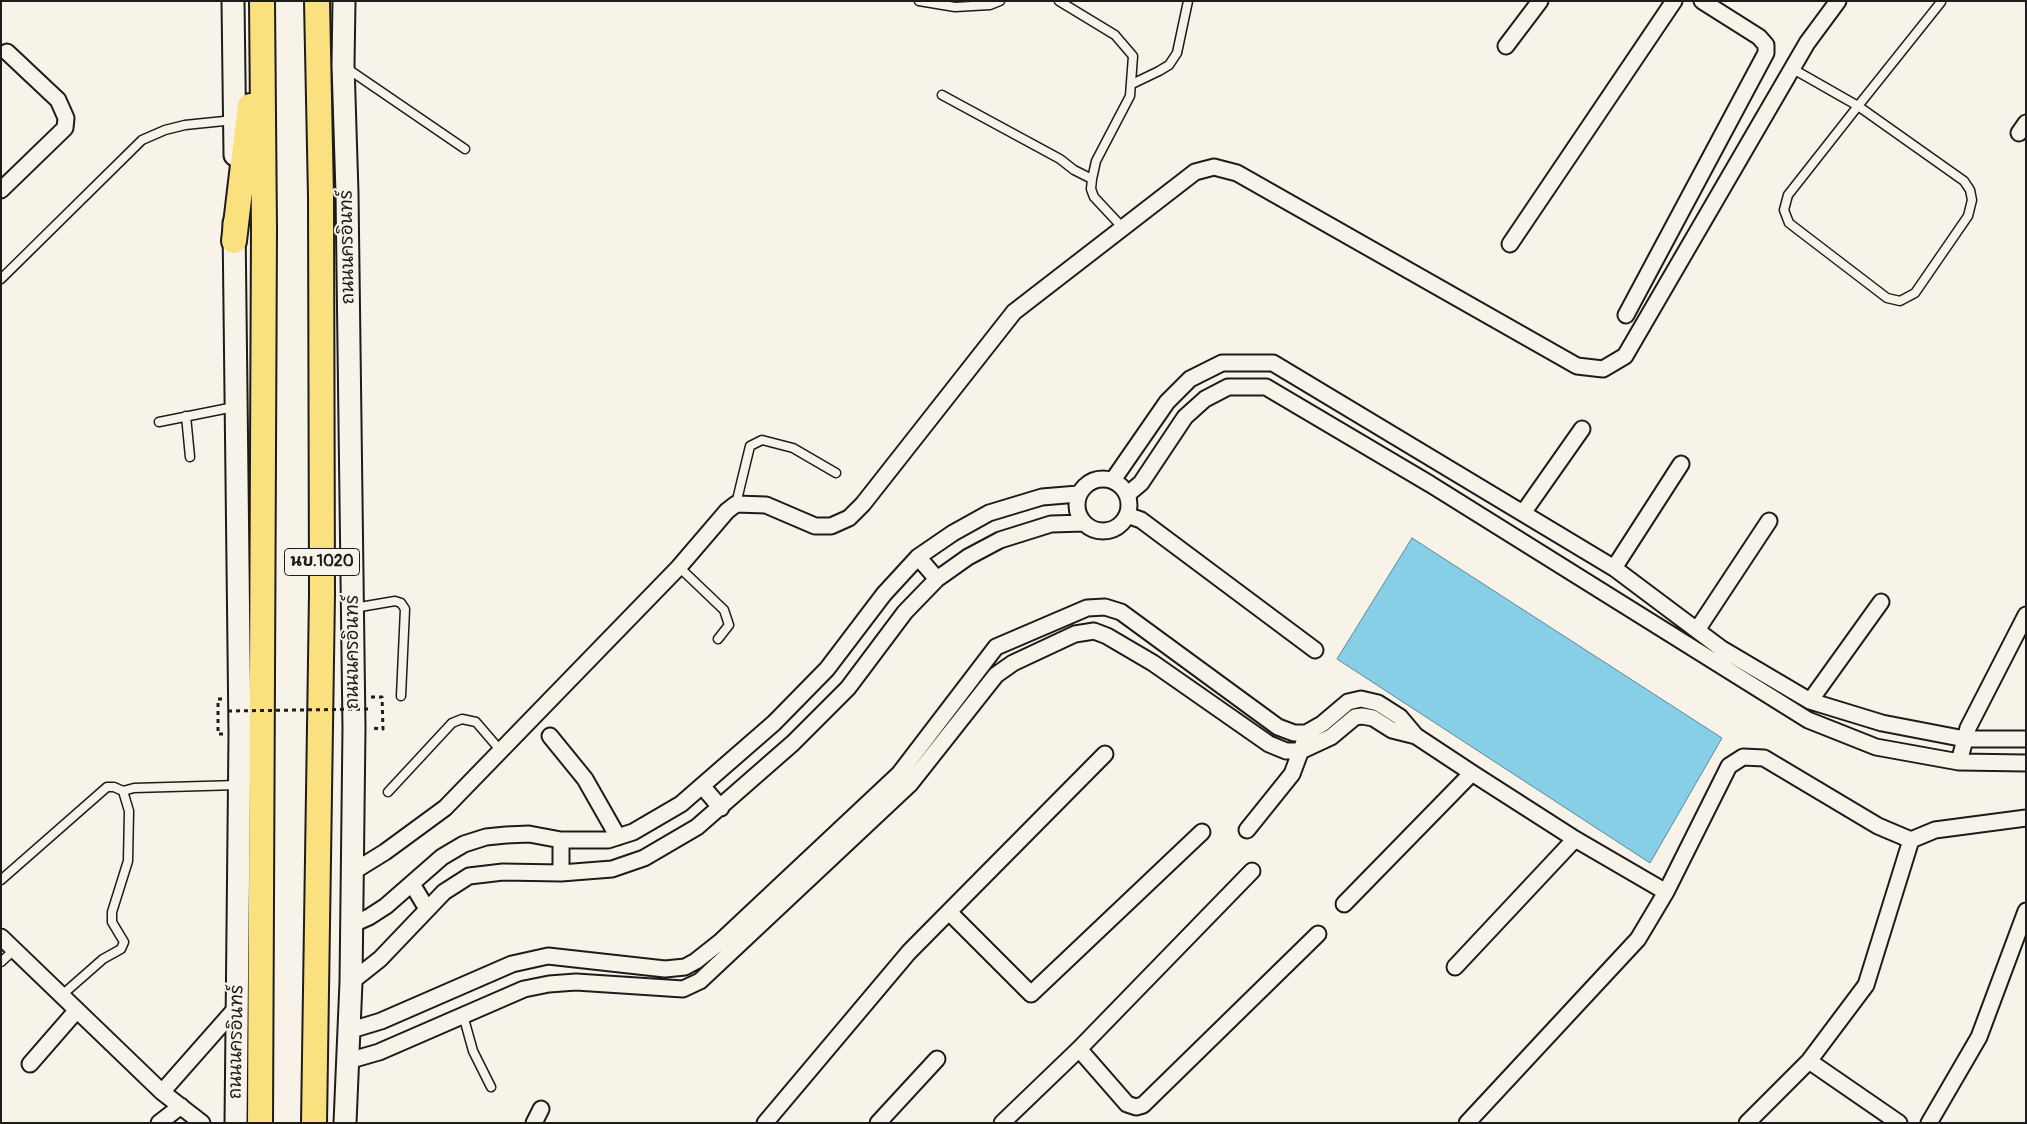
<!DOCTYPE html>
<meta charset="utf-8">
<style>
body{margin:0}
#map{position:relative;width:2027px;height:1124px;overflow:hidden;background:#f7f3e8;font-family:Pangolin,sans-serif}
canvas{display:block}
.frame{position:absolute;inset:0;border:2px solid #1c1c1c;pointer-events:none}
</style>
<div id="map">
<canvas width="2027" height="1124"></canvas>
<div class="frame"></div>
</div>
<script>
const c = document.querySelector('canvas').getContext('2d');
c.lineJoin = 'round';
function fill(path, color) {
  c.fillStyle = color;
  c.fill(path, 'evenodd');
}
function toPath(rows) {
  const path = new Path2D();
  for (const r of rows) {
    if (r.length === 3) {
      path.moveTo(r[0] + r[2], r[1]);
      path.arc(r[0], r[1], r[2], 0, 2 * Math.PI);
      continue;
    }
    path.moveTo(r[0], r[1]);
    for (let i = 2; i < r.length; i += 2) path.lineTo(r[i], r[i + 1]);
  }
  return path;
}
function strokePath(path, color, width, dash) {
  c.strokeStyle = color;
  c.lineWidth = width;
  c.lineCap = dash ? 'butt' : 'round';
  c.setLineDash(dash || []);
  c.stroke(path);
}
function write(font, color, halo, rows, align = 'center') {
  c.font = font + ' Pangolin,"Playpen Sans Thai",sans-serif';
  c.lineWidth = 4;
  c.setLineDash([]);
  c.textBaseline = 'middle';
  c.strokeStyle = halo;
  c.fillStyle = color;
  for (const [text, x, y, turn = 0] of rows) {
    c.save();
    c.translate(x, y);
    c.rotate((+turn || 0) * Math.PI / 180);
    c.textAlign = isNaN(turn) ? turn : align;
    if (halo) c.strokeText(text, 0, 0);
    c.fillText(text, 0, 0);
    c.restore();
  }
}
const water = toPath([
 [1412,538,1722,738,1650,863,1337,659,1412,538]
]);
fill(water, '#86cfe7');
strokePath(water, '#5c8796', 1);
const service = toPath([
 [919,1,955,7,990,5,1000,1],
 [1059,1,1115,35,1133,56,1130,96,1096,161,1092,179,1091,189,1094,197,1123,228],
 [345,67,465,149],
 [1793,69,1858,106,1964,181,1970,190,1972,200,1968,216,1915,293,1900,301,1887,298,1789,223,1784,210,1788,195,1858,106,1941,2],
 [1132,84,1159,71,1169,65,1177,53,1188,1],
 [942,95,1060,159,1074,170,1092,179],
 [1,279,142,140,165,130,185,125,234,120],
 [186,416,190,457],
 [159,422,234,407],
 [736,504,750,446,762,440,793,448,836,473],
 [679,567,724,610,729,625,718,639],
 [354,608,395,601,401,603,405,609,401,696],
 [123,791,134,788,238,785],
 [388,792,452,723,462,719,476,722,501,751],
 [1,880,107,787,114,787,123,791,129,811,128,861,112,912,112,922,124,942,121,949,103,959,62,995],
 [1,962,14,950],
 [463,1015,473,1051,491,1087]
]);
const minor = toPath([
 [1506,46,1540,1],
 [2019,133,2026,123],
 [1,190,65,128,66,118,58,100,7,52],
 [1510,244,1674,1],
 [1626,315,1766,53,1766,45,1759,37,1702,1],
 [1103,505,26],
 [1113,480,1167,402,1190,379,1222,363,1273,363,1614,568,1722,649,1810,701,1882,723,1965,739,2026,739],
 [1128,494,1141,483,1185,417,1205,399,1228,387,1266,387,1430,484,1808,720,1876,747,1959,762,2026,763],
 [1523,513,1582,429],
 [1127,515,1141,520,1315,650],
 [918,557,937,579],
 [1614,568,1681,464],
 [1697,630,1769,521],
 [1810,701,1881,602],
 [550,736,585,779,618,837],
 [1959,762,1968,728,2026,615],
 [703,787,721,808],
 [1247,830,1292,774,1304,742],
 [351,873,385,852,445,808,679,567,727,511,736,504,766,505,815,526,831,526,849,518,863,504,1014,312,1195,172,1214,167,1237,173,1577,366,1603,369,1625,356,1807,43,1838,1],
 [561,873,561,840],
 [412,884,427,909],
 [1344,904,1472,773],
 [949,912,1031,994,1202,832],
 [351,925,369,917,386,906,442,857,464,844,486,837,506,835,529,834,561,840,608,840,633,832,681,804,774,723,827,669,884,594,918,557,953,533,989,513,1042,497,1078,494],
 [1,937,162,1092,202,1123],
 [1455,967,1575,839],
 [351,982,380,959,444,892,469,876,503,872,561,873,612,869,644,858,697,827,793,743,848,688,905,612,937,579,968,557,1000,540,1051,524,1084,523],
 [348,1031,381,1021,512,964,548,956,665,969,685,967,696,961,720,942,899,774,996,647,1087,608,1105,607,1121,612,1278,727,1294,733,1306,733,1322,724,1348,702,1361,699,1378,703,1400,717,1416,736,1472,773,1575,839,1666,892],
 [1079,1049,1127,1104,1136,1107,1143,1105,1318,934],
 [348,1061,379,1052,524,989,549,984,576,982,683,989,700,981,910,784,996,675,1013,663,1075,634,1094,631,1107,636,1153,663,1269,744,1286,751,1301,751,1331,737,1355,717,1362,716,1373,718,1392,730,1416,736],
 [1809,1061,1899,1123],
 [30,1064,77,1010],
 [162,1092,237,1007],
 [159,1123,181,1106],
 [534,1123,541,1109],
 [765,1123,909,952,1105,754],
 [878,1123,937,1059],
 [1002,1123,1079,1049,1252,871],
 [1467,1123,1638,939,1666,892,1729,766,1743,757,1764,758,1878,826,1911,840,1935,830,2026,818],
 [1747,1123,1809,1061,1866,985,1911,840],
 [1929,1123,1979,1037,2026,911]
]);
const secondary = toPath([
 [233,1,235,155],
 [344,1,343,65,347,193,354,728,351,982,345,1123],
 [234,223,240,734,236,1123]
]);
const primary = toPath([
 [234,241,250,106],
 [260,1123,264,229,262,1],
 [314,1123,322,594,321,197,317,1]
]);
strokePath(service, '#1c1c1c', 11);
strokePath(minor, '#1c1c1c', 19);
strokePath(secondary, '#1c1c1c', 25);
strokePath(primary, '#1c1c1c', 28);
strokePath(toPath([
 [371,697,382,697,383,729,372,728],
 [222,699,218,699,218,734,223,734]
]), '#1c1c1c', 3, [4, 4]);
strokePath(service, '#f7f3e8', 8);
strokePath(minor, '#f7f3e8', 15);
strokePath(secondary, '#f7f3e8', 21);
strokePath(primary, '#fbe080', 24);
strokePath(toPath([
 [228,711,370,709]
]), '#1c1c1c', 3, [4, 4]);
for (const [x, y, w] of [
 [322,562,75]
]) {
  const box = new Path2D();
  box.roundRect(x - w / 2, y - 13.5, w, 27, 4);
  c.fillStyle = '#f7f3e8';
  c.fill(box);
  strokePath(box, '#1c1c1c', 1);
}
write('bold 16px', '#1c1c1c', null, [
 ["นบ.1020",322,562]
]);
write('18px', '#1c1c1c', '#f7f3e8', [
 ["ถนนนครอินทร์",348,247,-91],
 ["ถนนนครอินทร์",353,652,-90],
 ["ถนนนครอินทร์",237,1042,-89]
]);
</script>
